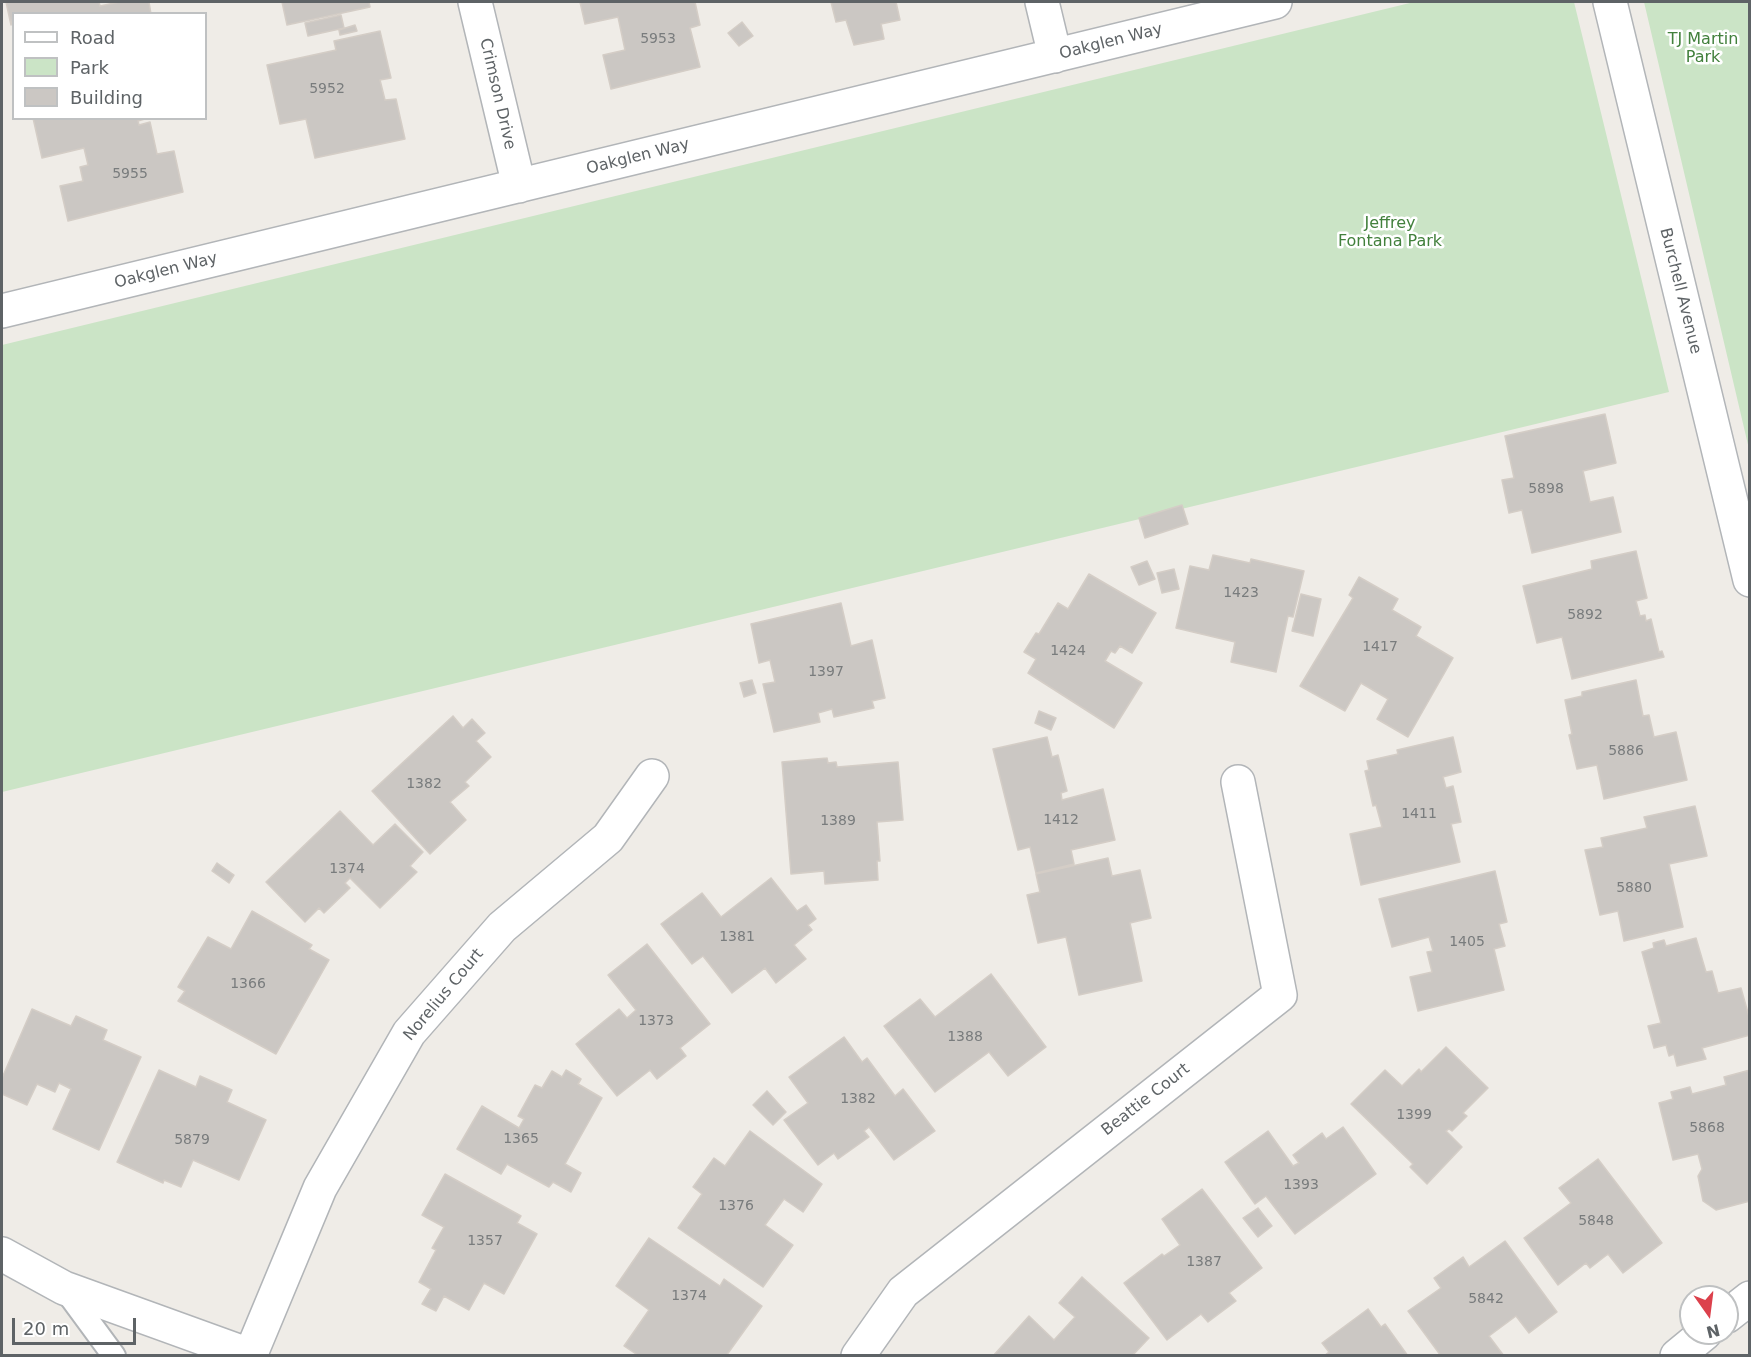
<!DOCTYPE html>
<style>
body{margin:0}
#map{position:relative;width:1751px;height:1357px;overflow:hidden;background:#efece7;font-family:"DejaVu Sans",sans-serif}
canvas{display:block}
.frame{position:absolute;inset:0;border:3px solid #5e6366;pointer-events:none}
.legend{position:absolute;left:12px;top:12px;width:195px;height:108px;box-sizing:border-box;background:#fff;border:2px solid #bfc1c2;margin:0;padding:8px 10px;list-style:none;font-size:18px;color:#5e6366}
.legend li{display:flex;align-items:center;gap:12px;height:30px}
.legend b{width:30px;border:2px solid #bfc1c2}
.north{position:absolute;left:1679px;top:1285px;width:60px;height:60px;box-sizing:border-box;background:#fff;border:2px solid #bfc1c2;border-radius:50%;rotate:166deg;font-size:16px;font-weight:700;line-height:24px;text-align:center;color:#5e6366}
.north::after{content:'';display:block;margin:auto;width:21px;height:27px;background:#dc414c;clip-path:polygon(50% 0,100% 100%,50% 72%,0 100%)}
.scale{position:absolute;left:12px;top:1318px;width:124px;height:27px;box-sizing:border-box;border:3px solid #5e6366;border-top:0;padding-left:8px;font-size:18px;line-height:21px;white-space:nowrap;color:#5e6366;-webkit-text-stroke:4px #fff;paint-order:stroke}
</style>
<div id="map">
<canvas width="1751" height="1357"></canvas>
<div class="frame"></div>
<ul class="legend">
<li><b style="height:8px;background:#fff"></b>Road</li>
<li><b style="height:16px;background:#cbe4c6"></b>Park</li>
<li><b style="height:16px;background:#cbc7c3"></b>Building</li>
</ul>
<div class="north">N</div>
<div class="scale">20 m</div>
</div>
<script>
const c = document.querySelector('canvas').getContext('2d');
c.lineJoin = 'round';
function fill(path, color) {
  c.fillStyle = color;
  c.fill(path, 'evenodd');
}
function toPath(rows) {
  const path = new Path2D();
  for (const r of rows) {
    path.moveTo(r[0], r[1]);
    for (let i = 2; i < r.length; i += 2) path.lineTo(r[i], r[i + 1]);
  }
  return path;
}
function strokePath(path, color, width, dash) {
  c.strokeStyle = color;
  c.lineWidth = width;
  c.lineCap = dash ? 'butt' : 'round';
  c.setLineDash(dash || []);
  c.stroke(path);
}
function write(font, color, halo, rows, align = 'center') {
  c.font = font + ' "DejaVu Sans",sans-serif';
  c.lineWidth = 5;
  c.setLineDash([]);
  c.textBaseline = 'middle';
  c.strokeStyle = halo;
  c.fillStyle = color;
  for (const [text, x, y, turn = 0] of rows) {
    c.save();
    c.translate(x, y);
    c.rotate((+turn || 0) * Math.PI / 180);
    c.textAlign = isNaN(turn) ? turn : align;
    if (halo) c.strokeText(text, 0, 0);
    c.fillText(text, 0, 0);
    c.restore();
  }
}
fill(toPath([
 [1414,2,1574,2,1669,392,2,792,2,345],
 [1644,2,1749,2,1749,449]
]), '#cbe4c6');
const building = toPath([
 [6,2,99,2,100,6,119,2,149,2,151,14,14,14,11,25,6,2],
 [282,2,369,2,370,7,287,25,282,2],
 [580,2,695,2,700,25,690,28,700,67,611,89,603,55,625,50,618,17,585,24,580,2],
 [831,2,896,2,900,20,881,24,884,39,854,45,846,20,836,22,831,2],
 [341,15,344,28,308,36,305,23,341,15],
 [742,22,753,36,739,46,728,33,742,22],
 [355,25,357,31,340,35,339,30,355,25],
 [380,31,391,78,380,80,385,100,396,99,405,139,315,158,306,119,280,124,267,65,336,50,334,41,380,31],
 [33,118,148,118,138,121,139,125,150,122,157,154,174,151,183,192,68,221,60,186,83,181,80,167,88,165,84,148,42,158,33,118],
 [1605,414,1616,463,1583,471,1590,502,1613,497,1621,532,1532,553,1522,510,1509,513,1502,480,1514,478,1505,436,1605,414],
 [1182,505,1188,524,1145,538,1139,518,1182,505],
 [1636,551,1647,598,1636,601,1640,616,1645,615,1646,621,1651,619,1659,652,1662,651,1664,657,1572,679,1562,637,1537,643,1523,586,1592,569,1591,561,1636,551],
 [1213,555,1250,563,1251,559,1304,571,1293,617,1288,616,1276,672,1231,662,1235,642,1176,628,1190,566,1209,570,1213,555],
 [1147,561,1155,579,1139,585,1131,567,1147,561],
 [1174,569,1179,589,1162,593,1157,573,1174,569],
 [1089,574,1156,613,1132,653,1120,646,1115,653,1111,651,1105,661,1142,683,1114,728,1028,673,1036,659,1024,652,1036,633,1039,634,1058,603,1068,609,1089,574],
 [1359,577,1398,599,1392,610,1421,627,1416,636,1453,658,1408,737,1377,719,1388,699,1361,683,1345,711,1300,686,1353,598,1349,595,1359,577],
 [1301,594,1321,599,1313,636,1292,631,1301,594],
 [841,603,851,646,872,640,885,698,872,701,874,708,834,717,832,709,818,713,820,722,774,732,763,684,775,682,770,660,759,663,751,624,841,603],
 [752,680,756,693,744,697,740,683,752,680],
 [1636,680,1643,716,1649,715,1654,737,1676,732,1687,780,1604,799,1597,765,1577,769,1569,735,1572,734,1565,700,1582,696,1582,692,1636,680],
 [1039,711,1056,718,1051,730,1035,723,1039,711],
 [453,716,463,728,472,719,485,733,476,741,491,757,465,782,469,786,450,802,466,820,430,854,372,791,453,716],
 [1047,737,1052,757,1058,755,1067,791,1061,793,1062,800,1103,789,1115,840,1071,850,1074,864,1036,873,1030,847,1018,850,993,749,1047,737],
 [1453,737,1461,772,1443,777,1446,788,1453,786,1461,822,1451,824,1460,862,1361,885,1350,834,1382,827,1376,805,1373,806,1365,771,1369,770,1367,761,1398,754,1397,750,1453,737],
 [827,758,828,763,836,762,837,767,898,762,903,820,877,822,880,861,877,861,878,880,825,884,824,871,791,874,782,762,827,758],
 [1695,806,1707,856,1669,864,1683,927,1624,941,1618,911,1600,915,1585,850,1603,847,1601,838,1647,828,1644,817,1695,806],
 [340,811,373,845,395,824,423,852,410,866,417,872,380,908,350,878,345,883,350,888,324,913,319,908,305,922,266,882,340,811],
 [1108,858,1112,876,1140,870,1151,918,1130,923,1142,981,1079,995,1066,937,1038,943,1027,895,1040,892,1036,874,1108,858],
 [217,863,234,875,229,883,212,871,217,863],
 [1495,871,1507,922,1499,924,1505,946,1494,949,1504,990,1418,1011,1410,977,1432,972,1427,952,1433,951,1429,937,1392,947,1379,899,1495,871],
 [771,878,797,911,806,905,816,919,808,925,812,930,794,945,806,959,776,983,765,968,732,993,703,956,692,964,661,924,702,893,721,917,771,878],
 [252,911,312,945,309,949,329,960,276,1054,178,1001,185,991,178,987,208,937,231,949,252,911],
 [1696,938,1706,972,1712,971,1718,993,1741,988,1750,1020,1750,1035,1702,1048,1706,1059,1677,1066,1674,1054,1669,1056,1666,1045,1654,1048,1648,1026,1661,1023,1642,952,1654,948,1653,943,1664,940,1666,946,1696,938],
 [647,944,710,1024,680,1048,686,1056,657,1079,650,1070,617,1096,576,1044,619,1009,627,1018,636,1010,608,975,647,944],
 [991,974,1046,1047,1008,1076,989,1052,935,1092,884,1026,920,999,935,1017,991,974],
 [32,1009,71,1026,76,1016,107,1030,103,1040,141,1057,99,1150,53,1129,71,1089,59,1083,55,1092,37,1084,27,1105,2,1094,2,1078,32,1009],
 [844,1037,862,1062,867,1058,895,1096,903,1089,935,1131,894,1160,869,1127,864,1131,869,1137,838,1159,834,1153,818,1165,784,1120,808,1103,789,1077,844,1037],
 [1446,1047,1488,1088,1463,1113,1467,1116,1452,1131,1449,1129,1446,1131,1462,1147,1427,1184,1410,1167,1413,1164,1351,1104,1385,1070,1402,1086,1419,1069,1421,1072,1446,1047],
 [159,1070,196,1087,200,1076,232,1090,227,1102,266,1120,239,1180,193,1160,181,1187,164,1180,163,1183,117,1162,159,1070],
 [566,1070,581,1079,578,1084,602,1098,565,1164,581,1173,571,1192,553,1182,549,1187,507,1164,501,1174,457,1149,482,1106,519,1128,524,1119,518,1116,535,1085,542,1088,552,1071,562,1077,566,1070],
 [1750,1070,1750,1201,1716,1210,1703,1201,1698,1176,1702,1169,1698,1154,1673,1160,1659,1103,1673,1099,1671,1092,1690,1087,1692,1094,1726,1085,1724,1077,1750,1070],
 [767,1091,786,1112,773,1125,753,1105,767,1091],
 [1343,1127,1376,1174,1295,1234,1266,1196,1255,1204,1225,1162,1268,1131,1293,1166,1299,1163,1293,1155,1322,1133,1326,1139,1343,1127],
 [750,1131,822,1184,803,1212,784,1199,765,1225,793,1245,763,1287,678,1228,702,1194,693,1187,714,1158,725,1166,750,1131],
 [1598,1159,1662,1243,1623,1273,1608,1254,1590,1268,1586,1263,1558,1285,1524,1238,1571,1203,1559,1188,1598,1159],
 [445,1174,521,1216,517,1223,537,1234,504,1294,484,1283,469,1310,444,1296,436,1311,422,1304,431,1289,419,1282,436,1250,432,1248,444,1227,422,1215,445,1174],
 [1202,1189,1262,1268,1229,1293,1236,1301,1208,1322,1201,1314,1167,1340,1124,1283,1162,1254,1164,1256,1180,1245,1162,1219,1202,1189],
 [1258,1208,1272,1226,1258,1237,1243,1218,1258,1208],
 [649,1238,720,1286,724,1279,762,1306,726,1356,639,1356,624,1346,649,1310,616,1286,649,1238],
 [1505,1241,1557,1312,1529,1333,1516,1316,1489,1336,1504,1356,1441,1356,1408,1311,1441,1288,1434,1278,1463,1257,1469,1267,1505,1241],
 [1082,1277,1149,1338,1132,1356,993,1356,1029,1316,1054,1340,1075,1317,1059,1303,1082,1277],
 [1368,1309,1381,1327,1385,1324,1408,1356,1324,1356,1329,1352,1322,1343,1368,1309]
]);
fill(building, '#cbc7c3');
strokePath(building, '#d4cdc6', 1.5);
const service = toPath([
 [64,1288,114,1356]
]);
const minor = toPath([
 [475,2,519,186],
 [1042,2,1055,56],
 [1610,2,1750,580],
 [2,311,1275,2],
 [1727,1316,1750,1298],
 [250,1356,320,1188,409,1033,502,927,608,838,652,776],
 [858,1356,903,1292,1280,995,1238,782],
 [1677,1356,1705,1333]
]);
const tertiary = toPath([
 [2,1254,64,1288,252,1356]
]);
strokePath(service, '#b2b5b8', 26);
strokePath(minor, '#b2b5b8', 36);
strokePath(tertiary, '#b2b5b8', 36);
strokePath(service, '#fff', 22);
strokePath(minor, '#fff', 33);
strokePath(tertiary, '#fff', 33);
write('14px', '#797c7d', null, [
 ["5953",658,39],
 ["5952",327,89],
 ["5955",130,174],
 ["5898",1546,489],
 ["1423",1241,593],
 ["5892",1585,615],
 ["1417",1380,647],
 ["1424",1068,651],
 ["1397",826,672],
 ["5886",1626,751],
 ["1382",424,784],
 ["1411",1419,814],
 ["1412",1061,820],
 ["1389",838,821],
 ["1374",347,869],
 ["5880",1634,888],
 ["1381",737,937],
 ["1405",1467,942],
 ["1366",248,984],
 ["1373",656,1021],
 ["1388",965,1037],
 ["1382",858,1099],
 ["1399",1414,1115],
 ["5868",1707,1128],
 ["1365",521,1139],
 ["5879",192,1140],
 ["1393",1301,1185],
 ["1376",736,1206],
 ["5848",1596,1221],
 ["1357",485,1241],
 ["1387",1204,1262],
 ["1374",689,1296],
 ["5842",1486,1299]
]);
write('16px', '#42803c', '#fff', [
 ["TJ Martin",1703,40],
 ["Park",1703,58],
 ["Jeffrey",1390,224],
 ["Fontana Park",1390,242]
]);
write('16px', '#5e6366', '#fff', [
 ["Oakglen Way",1111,42,-14],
 ["Crimson Drive",497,94,77],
 ["Oakglen Way",638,157,-14],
 ["Oakglen Way",166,271,-14],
 ["Burchell Avenue",1680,291,76],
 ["Norelius Court",444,995,-50],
 ["Beattie Court",1146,1100,-38]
]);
</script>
